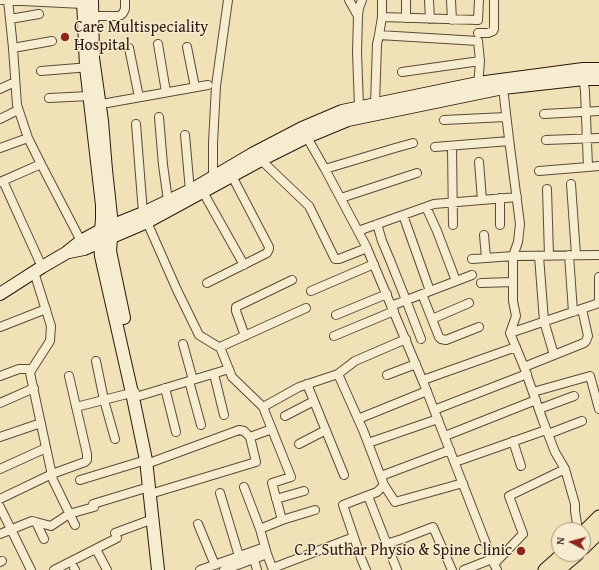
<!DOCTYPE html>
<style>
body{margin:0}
#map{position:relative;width:599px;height:570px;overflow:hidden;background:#f1e1b7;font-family:"Gentium Book Plus",serif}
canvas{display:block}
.north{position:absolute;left:551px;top:522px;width:40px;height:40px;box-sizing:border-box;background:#f6ecd0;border:1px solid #a59782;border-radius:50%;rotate:276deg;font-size:11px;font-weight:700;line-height:16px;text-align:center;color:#2b170e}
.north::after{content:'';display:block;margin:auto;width:14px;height:18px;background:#8f2418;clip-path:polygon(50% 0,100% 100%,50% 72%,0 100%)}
</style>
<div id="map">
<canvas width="599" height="570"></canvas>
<div class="north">N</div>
</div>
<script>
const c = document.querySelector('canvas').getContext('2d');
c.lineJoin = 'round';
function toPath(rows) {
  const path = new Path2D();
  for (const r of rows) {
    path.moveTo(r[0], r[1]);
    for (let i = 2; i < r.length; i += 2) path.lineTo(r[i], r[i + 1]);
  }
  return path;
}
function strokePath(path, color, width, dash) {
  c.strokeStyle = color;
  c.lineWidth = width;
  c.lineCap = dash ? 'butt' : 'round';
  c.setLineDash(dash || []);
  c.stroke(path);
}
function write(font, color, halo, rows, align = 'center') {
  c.font = font + ' "Gentium Book Plus",serif';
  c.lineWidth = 3;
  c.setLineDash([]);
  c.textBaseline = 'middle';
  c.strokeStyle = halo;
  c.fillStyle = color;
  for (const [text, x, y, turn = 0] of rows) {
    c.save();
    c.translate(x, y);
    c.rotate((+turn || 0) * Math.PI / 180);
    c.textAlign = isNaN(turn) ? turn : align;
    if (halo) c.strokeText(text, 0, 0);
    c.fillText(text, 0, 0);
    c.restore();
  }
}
const street = toPath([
 [2,0,83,4],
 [8,0,13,48,17,105,28,138,41,164],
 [349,0,358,16],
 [406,0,406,18],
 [429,0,430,19],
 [451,0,452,20],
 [88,16,118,16,121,15,123,13,125,9,125,0],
 [382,17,382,0],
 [10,19,39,14],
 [478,33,488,33,493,31,494,29,494,0],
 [158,44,166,92],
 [187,47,195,87],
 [13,48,52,41],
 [129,48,139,97],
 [41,71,90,67],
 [402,72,480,61],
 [478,87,480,61,478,41,379,35,382,17,478,20,479,0],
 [503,88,509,139,520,224,518,242,513,256,513,301,516,316,510,333,524,367,543,421,555,452,565,469,575,504,575,511,578,530],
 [0,89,15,82],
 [49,98,89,96],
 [375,104,377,44,379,35],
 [96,105,208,85],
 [359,107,357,52,358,16,359,8,362,0],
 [544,114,599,111],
 [159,117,163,165,168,201],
 [0,119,18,110],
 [444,120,506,117],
 [136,124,143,213,177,290,199,335,217,346,220,347,232,377,263,407,299,387,338,374,363,430,384,485,377,492,343,505,361,558,366,570],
 [305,134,325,169,366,246,424,384,494,564,497,570],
 [185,135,190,191],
 [546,140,599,138],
 [452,146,453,225],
 [435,147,509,141],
 [0,148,28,138],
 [261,160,309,206,335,259,339,259,367,248],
 [479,162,482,200],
 [588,167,599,166],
 [325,169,395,148,413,143],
 [539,171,588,167,585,91,583,76],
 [213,177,213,143,216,86,228,0],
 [3,181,42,267],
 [0,182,41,164,81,241],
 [571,184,576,255],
 [547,189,549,256],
 [203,192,244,265],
 [341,198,417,173],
 [500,198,500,225],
 [426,207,437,231,456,281],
 [403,215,430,291],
 [377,224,382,241,390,260,406,300,421,339],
 [358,231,434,204,517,197],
 [484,235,486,258],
 [569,255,573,312],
 [539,256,544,321,554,355],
 [472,259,513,256,599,255],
 [34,272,51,326,50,341,32,369,30,373,53,480,75,525],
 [207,283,267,253,269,249,269,247,232,176],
 [481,283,513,282],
 [311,291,374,264],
 [422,294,439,337,441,339,446,340,479,327],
 [599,303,599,277],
 [391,306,472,275],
 [336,315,387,294],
 [432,319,469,303],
 [0,327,46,309],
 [510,333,599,303],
 [245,336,236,311,236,307,292,280],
 [334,336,394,311],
 [183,344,193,380],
 [220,347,306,308],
 [96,361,104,400,115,439],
 [524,367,584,343,586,341,588,336,582,309],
 [214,374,224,415],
 [338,374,355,361,406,339],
 [387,375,416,364],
 [0,376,19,369,32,369],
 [423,380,516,347],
 [189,381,201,425],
 [307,384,344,475],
 [165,388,176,432],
 [533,392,590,376,599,409],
 [139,396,229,369],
 [0,403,34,388],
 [76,407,135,392],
 [263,407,291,477,272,483,282,520,260,529,267,554,273,570],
 [539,409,574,396],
 [434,410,527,374],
 [285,416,314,401],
 [358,419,427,391],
 [548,434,582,421],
 [445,436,536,400],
 [0,437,41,423],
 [513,441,521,466],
 [368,443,438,419],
 [299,444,326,430],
 [152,462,239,430,244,431,250,437],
 [455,462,546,430],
 [0,469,46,448],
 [381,476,450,450],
 [80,480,146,460],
 [384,485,395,502,463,483],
 [244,487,260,529],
 [220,493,239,556],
 [150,494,256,462,250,437,272,429],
 [368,496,397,570],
 [0,499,52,474,85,462,87,460,87,454,69,376],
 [276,499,304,491],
 [93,504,149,487],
 [0,507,31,570],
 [282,520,315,510],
 [36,522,51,526,69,514,94,507],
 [198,524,215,565],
 [115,533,153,519],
 [0,534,32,521,36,522,44,539],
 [386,544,402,539,433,527,452,570],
 [96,549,107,570],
 [254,559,257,570],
 [0,562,2,561],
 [494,564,523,534,509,496,565,469],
 [74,568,75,570],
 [273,568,354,537],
 [54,570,117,538],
 [200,570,265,547],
 [224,570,267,554],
 [464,570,492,559]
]);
const secondary = toPath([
 [83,0,86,67,102,205,102,219,100,242,101,256,132,393,146,460,158,570],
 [92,0,93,58,102,121,106,170,112,225,110,251,124,318],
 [69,252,84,249,147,222,261,160,307,137,348,120,503,88,584,79,599,79],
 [0,294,42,267,66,253,81,241,101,230,143,213,193,189,254,153,302,128,342,111,478,83,583,69,599,69]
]);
const primary = toPath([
 [583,533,599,517],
 [583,548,599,532],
 [545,570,563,554],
 [558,570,577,554]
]);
strokePath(street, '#5c4a38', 10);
strokePath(secondary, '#2b170e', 14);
strokePath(primary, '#2b170e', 15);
strokePath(street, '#f6ecd0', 8);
strokePath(secondary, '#f6ecd0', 12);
strokePath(primary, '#f1e1b7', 13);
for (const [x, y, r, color] of [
 [65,37,5,"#8f2418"],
 [521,551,5,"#8f2418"]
]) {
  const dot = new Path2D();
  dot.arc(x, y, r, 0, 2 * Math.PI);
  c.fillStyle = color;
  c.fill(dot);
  strokePath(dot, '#f6ecd0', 1.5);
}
write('16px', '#2b170e', '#f6ecd0', [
 ["Care Multispeciality",74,28],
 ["Hospital",74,46],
 ["C.P. Suthar Physio & Spine Clinic",512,551,"right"]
], 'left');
</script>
